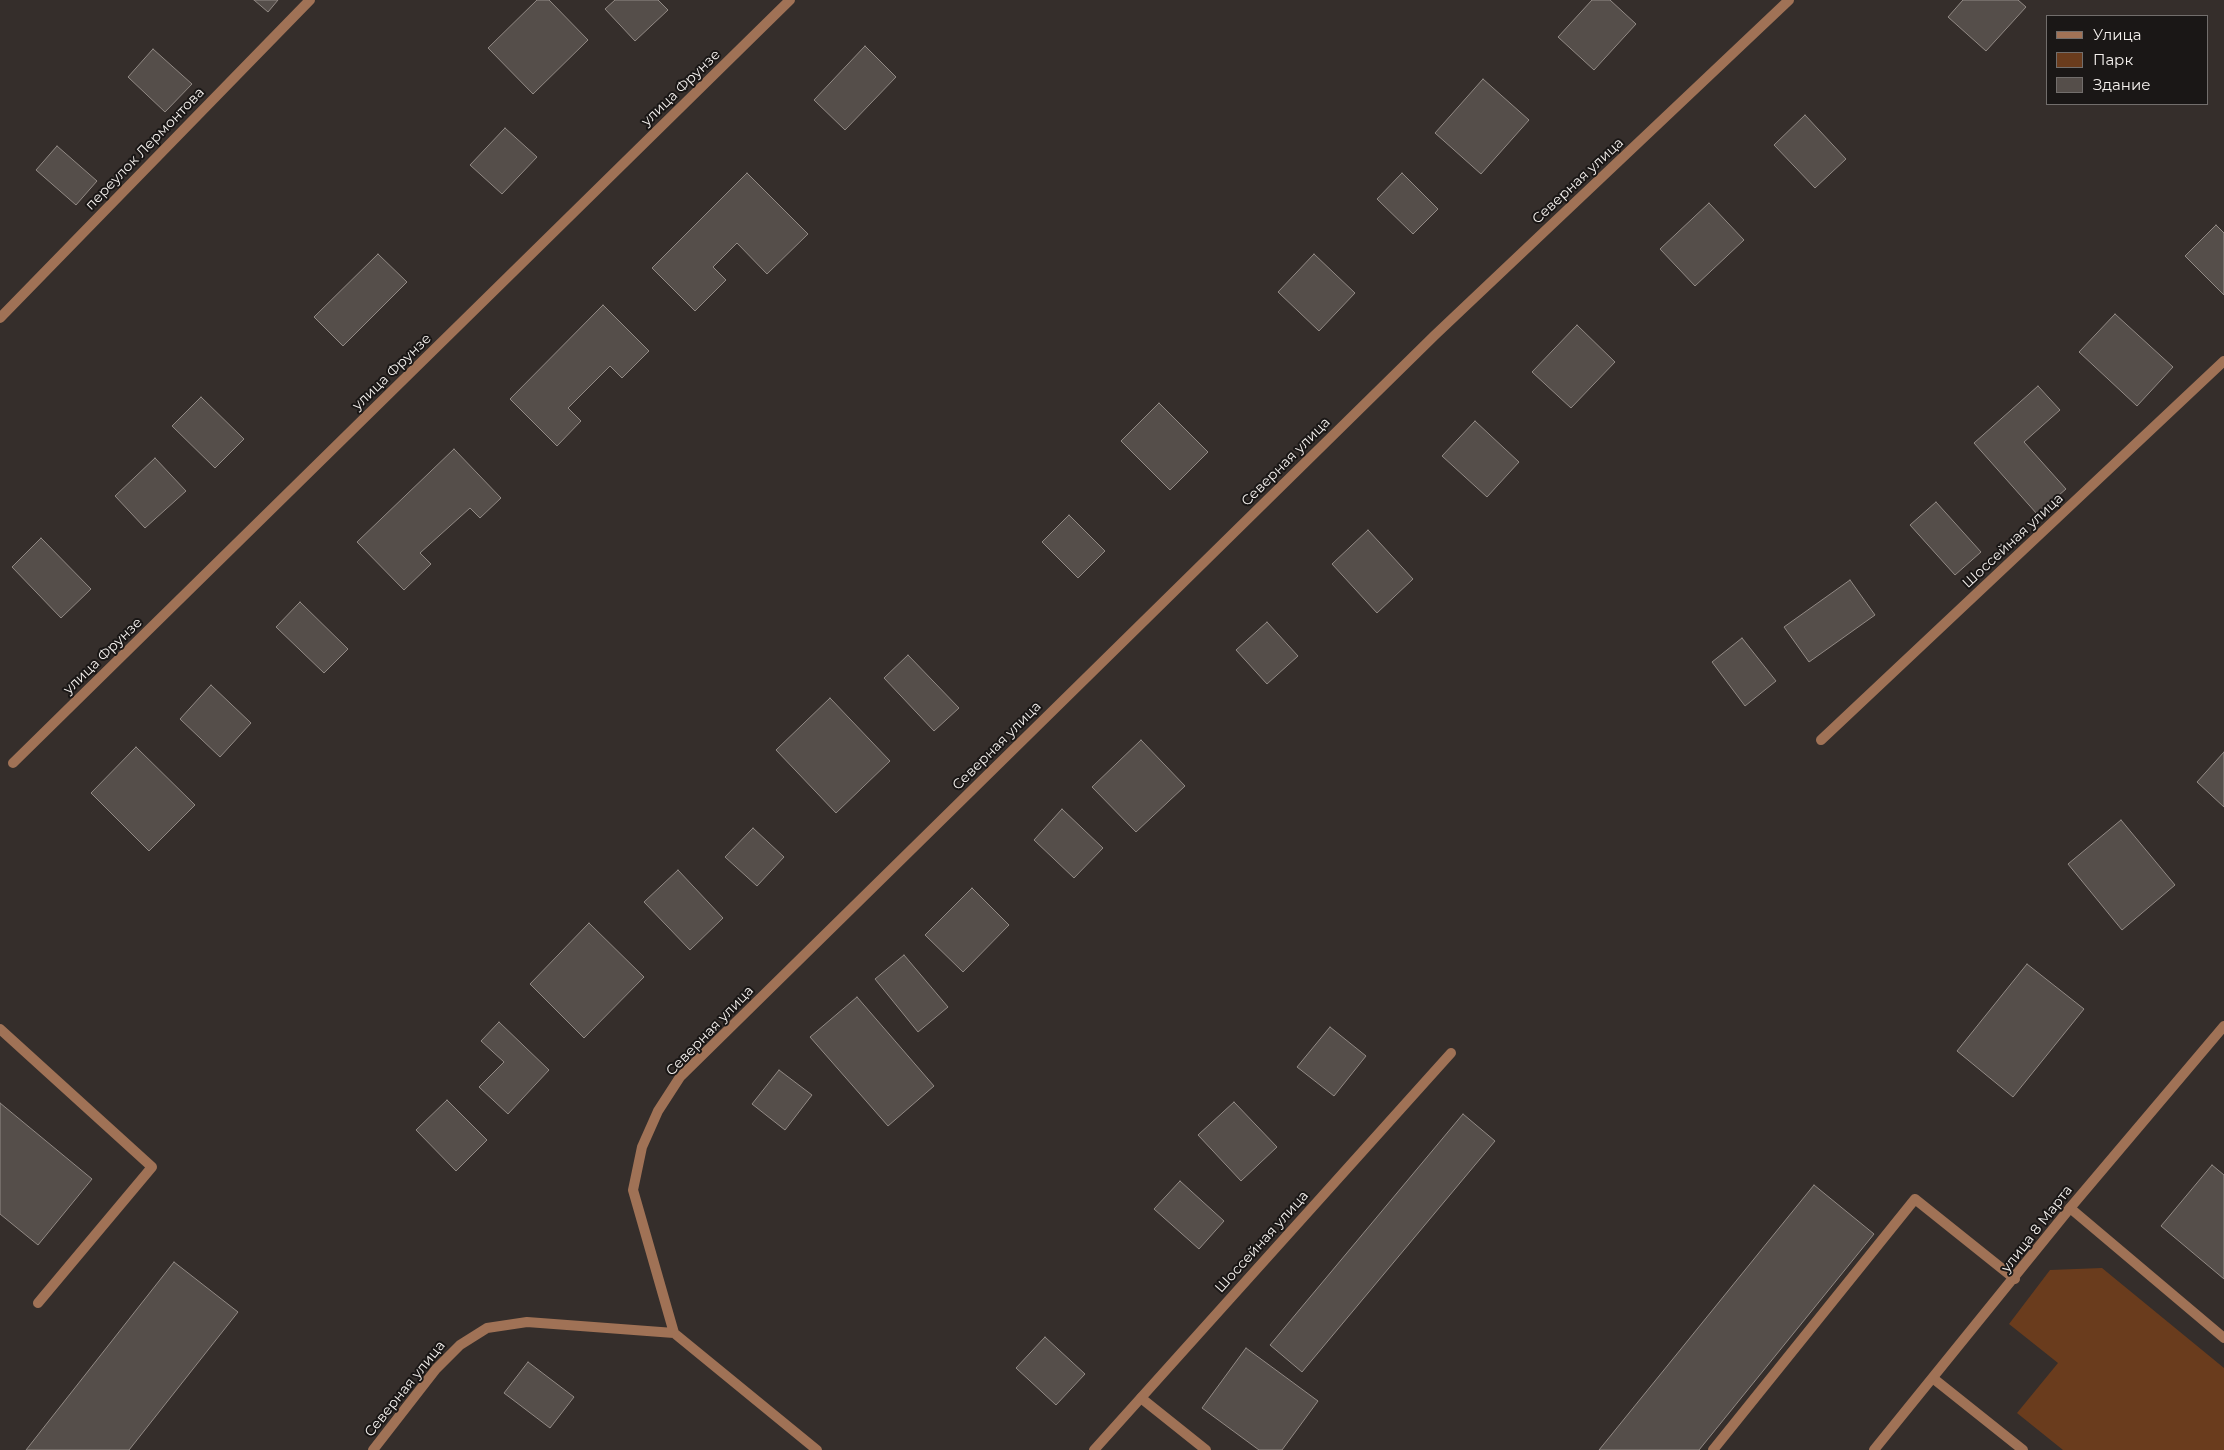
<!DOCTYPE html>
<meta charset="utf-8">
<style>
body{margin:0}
#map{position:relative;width:2224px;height:1450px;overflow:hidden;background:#352e2b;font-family:Montserrat,sans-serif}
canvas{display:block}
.legend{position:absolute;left:2046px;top:15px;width:162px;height:90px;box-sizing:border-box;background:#1a1716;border:1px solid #726e6c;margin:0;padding:6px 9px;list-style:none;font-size:15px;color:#f5f1ee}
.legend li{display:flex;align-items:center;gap:10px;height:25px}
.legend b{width:25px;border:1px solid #726e6c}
</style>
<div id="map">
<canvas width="2224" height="1450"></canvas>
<ul class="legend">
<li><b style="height:6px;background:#a07256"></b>Улица</li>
<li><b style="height:14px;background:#6a3c1d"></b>Парк</li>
<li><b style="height:14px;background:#554e4a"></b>Здание</li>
</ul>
</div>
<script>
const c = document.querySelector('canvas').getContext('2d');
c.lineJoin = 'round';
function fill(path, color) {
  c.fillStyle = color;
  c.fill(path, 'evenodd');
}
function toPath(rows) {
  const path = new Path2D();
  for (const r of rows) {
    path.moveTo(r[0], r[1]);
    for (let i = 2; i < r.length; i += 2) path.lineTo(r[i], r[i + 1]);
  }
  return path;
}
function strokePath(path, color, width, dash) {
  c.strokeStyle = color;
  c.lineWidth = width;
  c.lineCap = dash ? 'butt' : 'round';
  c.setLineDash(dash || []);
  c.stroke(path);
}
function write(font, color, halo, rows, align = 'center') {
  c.font = font + ' Montserrat,sans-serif';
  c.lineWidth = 4;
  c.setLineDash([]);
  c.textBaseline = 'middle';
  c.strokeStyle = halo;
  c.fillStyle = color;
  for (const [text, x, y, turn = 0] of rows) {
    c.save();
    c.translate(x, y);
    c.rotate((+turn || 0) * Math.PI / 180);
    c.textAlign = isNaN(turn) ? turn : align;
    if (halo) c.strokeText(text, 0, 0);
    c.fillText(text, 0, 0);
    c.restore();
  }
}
fill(toPath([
 [2102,1268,2224,1368,2224,1450,2063,1450,2017,1413,2058,1363,2009,1324,2050,1270]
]), '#6a3c1d');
const building = toPath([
 [254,0,278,0,268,12,254,0],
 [537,0,549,0,588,40,533,94,488,48,537,0],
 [615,0,658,0,668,10,635,41,605,9,615,0],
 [1592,0,1610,0,1636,24,1594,70,1558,37,1592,0],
 [1963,0,2018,0,2026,7,1986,51,1948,17,1963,0],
 [865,46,896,77,845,130,814,100,865,46],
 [153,49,192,84,165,112,128,77,153,49],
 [1483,79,1529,120,1481,174,1435,133,1483,79],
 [1805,115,1846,159,1815,188,1774,145,1805,115],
 [505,128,537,157,502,194,470,165,505,128],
 [57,146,97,181,76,205,36,170,57,146],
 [747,173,808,234,767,274,737,243,713,267,726,280,695,311,652,268,747,173],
 [1402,173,1438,209,1413,234,1377,199,1402,173],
 [1709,203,1744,240,1695,286,1660,249,1709,203],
 [2216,225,2224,233,2224,295,2185,256,2216,225],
 [378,254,407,282,343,346,314,317,378,254],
 [1314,254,1355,293,1319,331,1278,292,1314,254],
 [603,305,649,351,622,378,610,366,568,408,581,421,557,446,510,399,603,305],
 [2115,314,2173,367,2137,406,2079,352,2115,314],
 [1577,325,1615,362,1571,408,1532,372,1577,325],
 [2038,386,2060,410,2024,442,2066,489,2037,514,1974,443,2038,386],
 [201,397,244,439,215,468,172,426,201,397],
 [1159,403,1208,452,1170,490,1121,441,1159,403],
 [1475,421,1519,462,1487,497,1442,456,1475,421],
 [454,449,501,498,480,518,470,508,420,553,431,564,404,590,357,542,454,449],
 [155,458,186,491,145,528,115,496,155,458],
 [1936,502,1981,552,1955,575,1910,525,1936,502],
 [1069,515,1105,551,1078,578,1042,542,1069,515],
 [1368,530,1413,579,1377,613,1332,564,1368,530],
 [41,538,91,589,61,618,12,567,41,538],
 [1850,580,1875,615,1809,662,1784,627,1850,580],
 [300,602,348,649,324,673,276,627,300,602],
 [1267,622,1298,656,1267,684,1236,650,1267,622],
 [1742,638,1776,681,1745,706,1712,662,1742,638],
 [908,655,959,708,934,731,884,678,908,655],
 [211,685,251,723,220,757,180,719,211,685],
 [830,698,890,761,836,813,776,750,830,698],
 [1141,740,1185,786,1136,832,1092,787,1141,740],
 [136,747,195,805,149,851,91,793,136,747],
 [2224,752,2224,807,2197,782,2224,752],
 [1062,809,1103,848,1074,878,1034,840,1062,809],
 [2121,820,2175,885,2122,930,2068,864,2121,820],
 [753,828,784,857,757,886,725,857,753,828],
 [678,870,723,918,690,950,644,902,678,870],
 [972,888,1009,925,963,972,925,935,972,888],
 [589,923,644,977,584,1038,530,984,589,923],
 [904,955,948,1007,918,1032,875,979,904,955],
 [2027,964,2084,1009,2013,1097,1957,1051,2027,964],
 [857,997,934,1086,888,1126,810,1037,857,997],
 [499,1022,549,1070,508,1114,479,1087,504,1062,481,1041,499,1022],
 [1330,1027,1366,1056,1334,1096,1297,1067,1330,1027],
 [779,1070,812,1095,785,1130,752,1104,779,1070],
 [447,1100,487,1140,456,1171,416,1130,447,1100],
 [1234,1102,1277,1147,1241,1181,1198,1135,1234,1102],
 [0,1103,92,1179,38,1245,0,1214,0,1103],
 [1463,1114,1495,1141,1302,1372,1270,1345,1463,1114],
 [2212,1165,2224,1175,2224,1279,2161,1226,2212,1165],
 [1180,1181,1224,1221,1199,1249,1154,1209,1180,1181],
 [1814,1185,1874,1234,1699,1450,1599,1450,1814,1185],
 [174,1262,238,1312,129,1450,26,1450,174,1262],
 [1045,1337,1085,1374,1056,1405,1016,1368,1045,1337],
 [1246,1348,1318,1401,1282,1450,1259,1450,1202,1408,1246,1348],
 [528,1362,574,1397,550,1428,504,1393,528,1362]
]);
fill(building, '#554e4a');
strokePath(building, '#928a85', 1);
strokePath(toPath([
 [2070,1208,2224,1338],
 [1934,1379,2023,1450],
 [1141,1398,1206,1450],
 [1713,1450,1915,1199,2015,1279]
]), '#a07256', 10);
strokePath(toPath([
 [0,318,310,0],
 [1821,740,2224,361],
 [13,763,790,0],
 [0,1029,152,1167,38,1303],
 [674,1333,633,1190,642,1147,658,1111,680,1077,1435,335,1789,0],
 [674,1333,817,1450],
 [373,1450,436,1369,460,1345,487,1328,527,1322,674,1333],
 [1094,1450,1451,1053],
 [1874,1450,2070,1208,2224,1026]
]), '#a07256', 10);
write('14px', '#f5f1ee', '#1a1716', [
 ["улица Фрунзе",681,88,-44],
 ["переулок Лермонтова",145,149,-46],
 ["Северная улица",1578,181,-43],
 ["улица Фрунзе",392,372,-44],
 ["Северная улица",1286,462,-45],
 ["Шоссейная улица",2013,541,-43],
 ["улица Фрунзе",103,656,-44],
 ["Северная улица",997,746,-45],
 ["Северная улица",710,1031,-46],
 ["улица 8 Марта",2037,1229,-52],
 ["Шоссейная улица",1262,1242,-48],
 ["Северная улица",405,1389,-51]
]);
</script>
